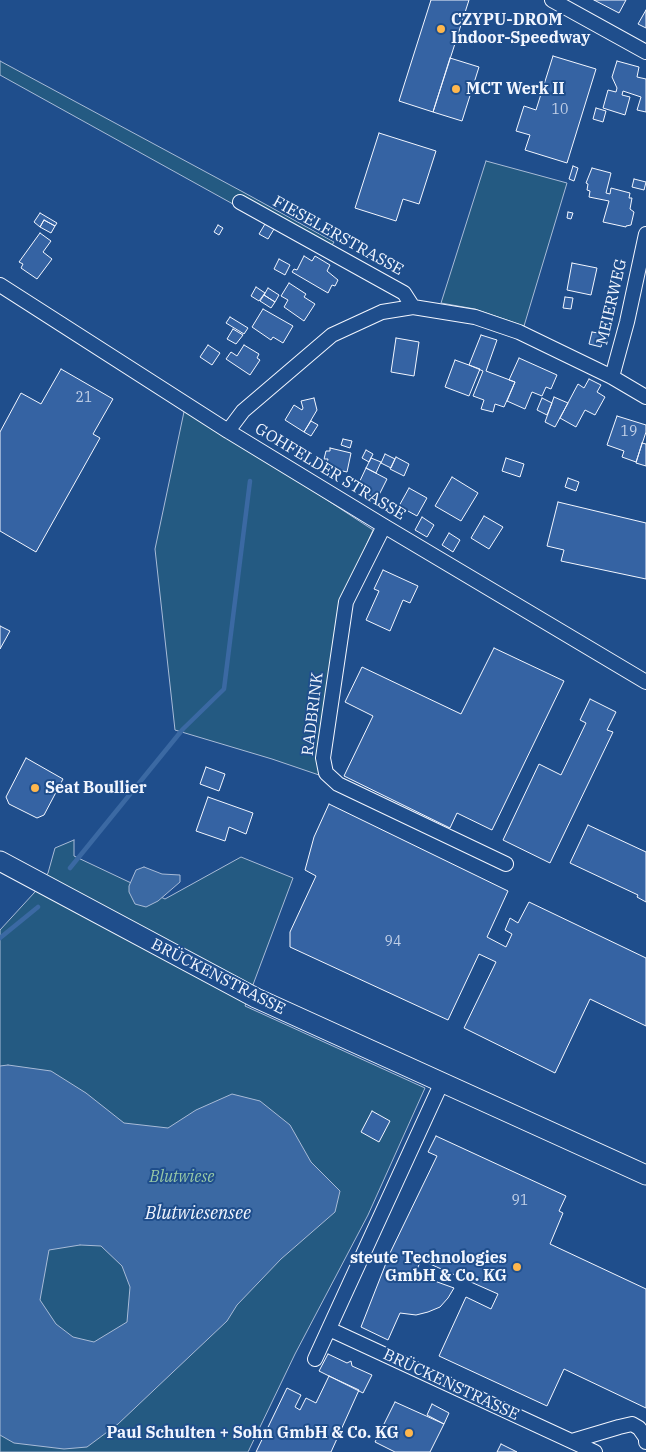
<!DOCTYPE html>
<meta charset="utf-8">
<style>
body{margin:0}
canvas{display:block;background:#1f4e8c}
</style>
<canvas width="646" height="1452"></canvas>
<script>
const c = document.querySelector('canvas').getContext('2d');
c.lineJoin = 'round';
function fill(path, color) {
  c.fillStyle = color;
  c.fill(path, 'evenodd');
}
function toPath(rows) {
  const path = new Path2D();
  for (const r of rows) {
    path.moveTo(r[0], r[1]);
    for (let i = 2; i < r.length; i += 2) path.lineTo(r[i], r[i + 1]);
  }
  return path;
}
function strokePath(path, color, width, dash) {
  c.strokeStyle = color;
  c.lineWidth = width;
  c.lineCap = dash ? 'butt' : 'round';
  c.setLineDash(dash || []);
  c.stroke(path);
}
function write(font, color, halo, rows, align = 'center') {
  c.font = font + ' "IBM Plex Serif",serif';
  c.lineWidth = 4;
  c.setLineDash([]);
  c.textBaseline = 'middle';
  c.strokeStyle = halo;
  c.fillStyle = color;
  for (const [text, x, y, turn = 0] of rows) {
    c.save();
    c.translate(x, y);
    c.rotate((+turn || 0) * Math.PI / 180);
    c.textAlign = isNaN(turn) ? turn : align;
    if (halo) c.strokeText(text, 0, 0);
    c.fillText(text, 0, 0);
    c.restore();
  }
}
const green = toPath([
 [0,61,243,192,334,242,325,255,0,75,0,61],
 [486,161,567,183,524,326,475,309,441,303,486,161],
 [185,407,373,530,341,602,334,647,319,775,272,759,175,730,155,549,185,407],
 [74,840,74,856,165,899,241,857,293,878,245,1006,425,1088,368,1215,295,1354,248,1452,0,1452,0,930,34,893,48,873,55,848,74,840]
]);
fill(green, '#245a82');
strokePath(green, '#a8bbd7', 1);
const water = toPath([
 [144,867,162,874,180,875,180,882,158,901,146,907,135,904,129,892,129,886,136,870,144,867],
 [8,1065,51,1071,86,1093,124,1123,168,1128,196,1110,232,1094,260,1101,290,1125,311,1162,340,1191,335,1212,281,1259,237,1305,227,1321,118,1424,87,1447,64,1449,14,1443,0,1435,0,1066,8,1065],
 [80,1245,101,1246,122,1266,130,1287,127,1322,94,1342,73,1337,56,1324,40,1300,49,1250,80,1245]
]);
fill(water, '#3b69a3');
strokePath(water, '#a8bbd7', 1);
strokePath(toPath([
 [70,868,183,729,224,689,250,481],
 [0,938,38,907]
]), '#3b69a3', 4.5);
const building = toPath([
 [431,0,469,0,433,112,399,101,431,0],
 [594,0,626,0,619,13,594,0],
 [646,10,646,28,638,24,646,10],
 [553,56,596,69,567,163,525,150,530,135,516,131,524,106,536,110,553,56],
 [450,58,479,67,462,121,433,112,450,58],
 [617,61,639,67,637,77,646,79,646,112,637,110,641,97,623,91,622,95,630,97,625,115,603,108,608,90,616,92,617,88,612,77,617,61],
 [596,108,606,111,603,122,593,119,596,108],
 [379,133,436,151,419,204,403,199,396,221,355,208,379,133],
 [573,166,578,168,574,181,569,179,573,166],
 [592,168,611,173,606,193,610,194,611,188,630,193,629,198,632,198,630,209,634,212,631,225,626,226,626,227,603,222,609,201,589,197,590,191,587,190,588,184,586,183,592,168],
 [634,179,646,182,644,190,632,187,634,179],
 [568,212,573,213,571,219,567,218,568,212],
 [40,213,57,223,55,226,44,220,40,227,34,222,40,213],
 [44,220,55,226,51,233,40,227,44,220],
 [265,224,274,229,268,239,259,234,265,224],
 [218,225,223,228,219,235,214,232,218,225],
 [40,233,51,241,43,252,52,259,37,279,21,268,23,264,19,262,40,233],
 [304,256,312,261,315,256,330,265,327,271,338,280,335,286,332,285,328,293,292,272,294,269,297,270,304,256],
 [279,259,290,265,285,275,274,269,279,259],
 [572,263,597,268,591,295,567,290,572,263],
 [289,283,306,294,304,297,315,304,304,321,284,307,288,300,281,296,289,283],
 [256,287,265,293,259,301,251,296,256,287],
 [268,288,279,295,275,302,264,295,268,288],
 [264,295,275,302,271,308,260,301,264,295],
 [565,297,573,298,571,309,563,308,565,297],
 [263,309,293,326,283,343,273,337,271,340,252,327,263,309],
 [230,317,248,328,244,334,226,323,230,317],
 [233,329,243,335,236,344,227,339,233,329],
 [592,332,604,334,601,347,589,344,592,332],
 [481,335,497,340,486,371,515,382,504,407,495,404,493,412,481,409,484,400,473,396,483,371,469,365,481,335],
 [396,338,419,342,414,376,391,372,396,338],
 [208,345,220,353,212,365,200,357,208,345],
 [244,345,259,354,257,358,260,360,250,375,226,359,231,352,237,356,244,345],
 [519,358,557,375,551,389,546,387,542,396,532,392,525,409,507,401,515,382,509,380,519,358],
 [455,360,480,369,469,396,445,387,455,360],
 [61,369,113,399,93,434,100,438,36,552,0,531,0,432,21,393,41,404,61,369],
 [589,379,601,385,597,392,605,397,595,415,585,410,576,427,560,418,578,384,584,388,589,379],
 [554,397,568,403,555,427,545,422,554,397],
 [314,398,317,410,304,432,285,420,294,405,302,410,303,408,301,401,314,398],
 [542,398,552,403,547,415,537,410,542,398],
 [617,416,646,425,646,432,636,462,622,457,624,451,607,445,617,416],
 [311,421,318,425,311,436,304,432,311,421],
 [343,439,352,441,350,448,341,445,343,439],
 [642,443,646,444,646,466,636,463,642,443],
 [330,448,351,453,347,472,326,467,328,459,324,459,326,451,330,451,330,448],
 [366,450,373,454,369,462,362,458,366,450],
 [385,454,395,459,391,468,381,463,385,454],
 [396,457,409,464,404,476,390,469,396,457],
 [371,458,381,462,376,473,366,468,371,458],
 [506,458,524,464,520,477,502,471,506,458],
 [366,468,387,479,379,495,375,493,374,497,363,492,365,493,367,489,358,485,366,468],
 [452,477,478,493,461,521,435,506,452,477],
 [568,478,579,482,576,491,565,487,568,478],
 [409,488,427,498,417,516,399,506,409,488],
 [558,502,646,523,646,579,561,561,564,550,547,546,558,502],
 [484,516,503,527,489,549,471,538,484,516],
 [422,517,434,525,427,537,415,530,422,517],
 [449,533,460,540,453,552,442,545,449,533],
 [383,570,418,586,410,603,403,600,390,631,366,620,379,591,374,589,383,570],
 [0,626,10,631,0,649,0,626],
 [494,648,564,681,492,830,457,813,450,828,344,776,373,716,345,702,362,667,461,714,494,648],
 [590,699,616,712,607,730,613,732,550,863,503,840,539,764,561,775,586,723,580,720,590,699],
 [26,758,63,779,44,815,37,818,9,804,6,797,26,758],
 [206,767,225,774,219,791,200,784,206,767],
 [208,797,253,813,246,834,229,827,225,841,196,831,208,797],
 [329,804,508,891,487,937,506,947,512,934,505,930,510,918,518,923,529,902,646,958,646,1026,590,999,555,1073,464,1028,496,962,479,954,448,1020,290,947,290,932,316,876,305,870,314,837,329,804],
 [588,825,646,852,646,902,637,897,638,895,570,863,588,825],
 [372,1111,390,1121,379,1142,361,1132,372,1111],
 [436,1136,566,1196,559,1211,563,1213,550,1244,646,1289,646,1408,564,1369,547,1406,439,1356,466,1297,491,1309,498,1294,421,1260,415,1274,454,1288,448,1298,440,1307,428,1312,416,1315,400,1313,388,1340,361,1327,390,1253,437,1156,428,1152,436,1136],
 [328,1354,347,1363,351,1361,352,1366,372,1375,363,1393,319,1371,328,1354],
 [329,1376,359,1390,331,1452,256,1452,287,1388,301,1395,295,1407,300,1410,306,1398,316,1403,329,1376],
 [395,1402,444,1424,430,1452,395,1452,375,1442,395,1402],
 [432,1404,449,1413,444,1424,427,1415,432,1404],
 [501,1444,517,1452,497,1452,501,1444]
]);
fill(building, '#3563a3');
strokePath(building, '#f2f6ff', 1);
const street = toPath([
 [552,0,646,52],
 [240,202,404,293,413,307],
 [0,285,228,431,384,526,646,682],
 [612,377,627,322,646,234],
 [228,431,243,411,332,335,382,312,413,307,475,317,519,332,612,377,646,397],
 [384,526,346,602,323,758,326,773,338,784,506,864],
 [329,1329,595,1452],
 [315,1359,442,1082],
 [572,1441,619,1427,632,1424,639,1428,646,1438,646,1442]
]);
const secondary = toPath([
 [0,861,256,998,646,1175]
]);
strokePath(street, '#f2f6ff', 16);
strokePath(secondary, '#f2f6ff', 21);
strokePath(street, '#1f4e8c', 14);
strokePath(secondary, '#1f4e8c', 19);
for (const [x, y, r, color] of [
 [441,29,5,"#ffb74d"],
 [456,89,5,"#ffb74d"],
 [35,788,5,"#ffb74d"],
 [517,1267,5,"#ffb74d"],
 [409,1433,5,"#ffb74d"]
]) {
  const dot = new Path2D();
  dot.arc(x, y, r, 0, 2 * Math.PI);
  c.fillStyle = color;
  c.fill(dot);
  strokePath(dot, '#1f4e8c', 2);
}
write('14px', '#c3d1e8', null, [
 ["10",560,110],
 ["21",84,398],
 ["19",629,432],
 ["94",393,942],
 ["91",520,1201]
]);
write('bold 16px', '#f2f6ff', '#1f4e8c', [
 ["CZYPU-DROM",451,20],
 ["Indoor-Speedway",451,38],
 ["MCT Werk II",466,89],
 ["Seat Boullier",45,788],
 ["steute Technologies",507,1258,"right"],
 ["GmbH & Co. KG",507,1276,"right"],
 ["Paul Schulten + Sohn GmbH & Co. KG",399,1433,"right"]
], 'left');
write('16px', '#f2f6ff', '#1f4e8c', [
 ["FIESELERSTRASSE",338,236,29],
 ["MEIERWEG",612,302,-77],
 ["GOHFELDER STRASSE",330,472,31],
 ["RADBRINK",313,714,-83],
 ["BRÜCKENSTRASSE",218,977,27],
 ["BRÜCKENSTRASSE",451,1385,25]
]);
write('italic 16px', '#97c8a6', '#1f4e8c', [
 ["Blutwiese",182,1177]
]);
write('italic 18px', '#f2f6ff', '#1f4e8c', [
 ["Blutwiesensee",198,1214]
]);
</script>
